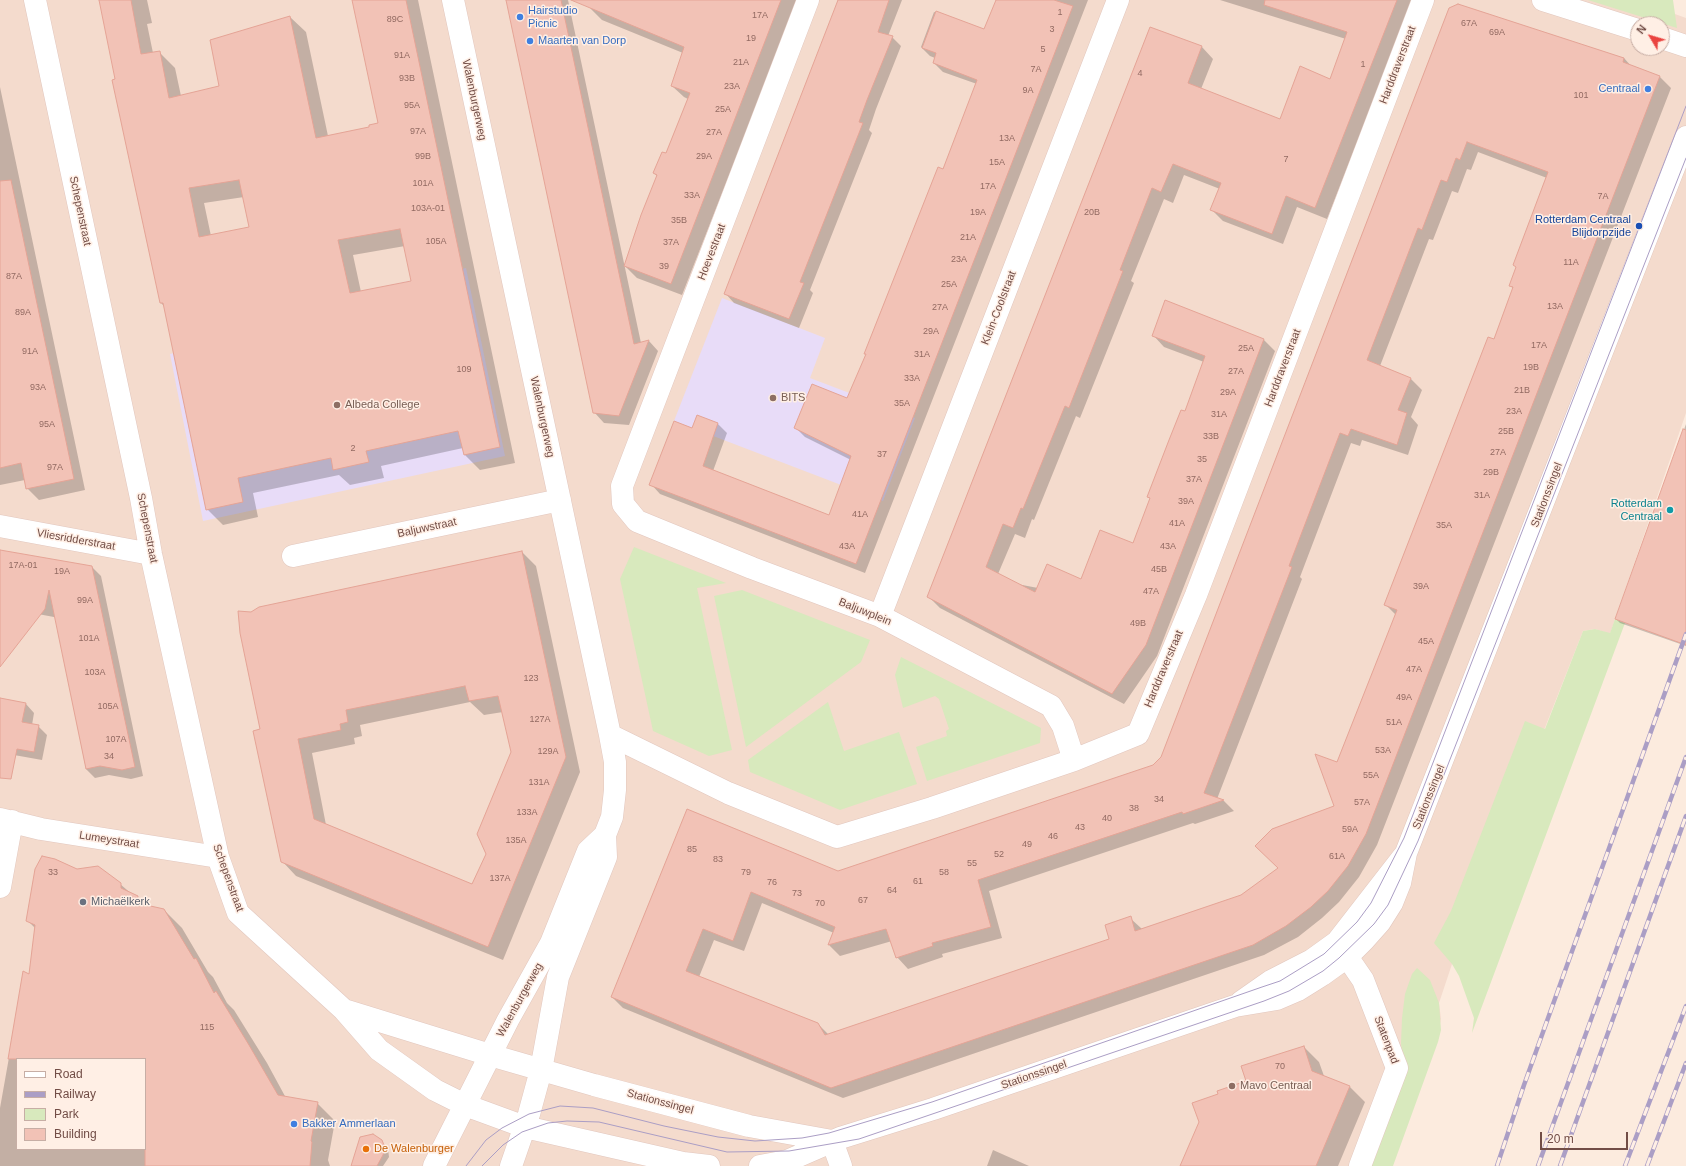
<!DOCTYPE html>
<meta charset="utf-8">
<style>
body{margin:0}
#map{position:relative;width:1686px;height:1166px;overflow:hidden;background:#fcebde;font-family:Helvetica,sans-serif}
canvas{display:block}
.legend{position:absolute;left:16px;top:1058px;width:130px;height:92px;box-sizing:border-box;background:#ffefe5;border:1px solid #c7aea5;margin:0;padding:5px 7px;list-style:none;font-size:12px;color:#724d46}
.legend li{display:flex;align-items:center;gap:8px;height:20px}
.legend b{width:20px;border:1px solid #c7aea5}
.north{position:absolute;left:1630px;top:16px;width:40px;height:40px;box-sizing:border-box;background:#ffefe5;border:1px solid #c7aea5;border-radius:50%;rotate:308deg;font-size:11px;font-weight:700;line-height:16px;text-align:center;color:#724d46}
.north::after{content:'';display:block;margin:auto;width:14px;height:18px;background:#ea4440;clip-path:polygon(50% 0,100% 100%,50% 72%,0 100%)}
.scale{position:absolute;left:1540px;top:1132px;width:88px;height:18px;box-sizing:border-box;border:2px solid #724d46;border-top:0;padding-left:5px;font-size:12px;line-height:14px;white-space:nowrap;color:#724d46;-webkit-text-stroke:3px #ffefe5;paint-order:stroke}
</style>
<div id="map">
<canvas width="1686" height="1166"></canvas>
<ul class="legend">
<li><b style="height:5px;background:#fff"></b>Road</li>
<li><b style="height:5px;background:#ab9ec5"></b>Railway</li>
<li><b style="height:11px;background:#d8e9bd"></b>Park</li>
<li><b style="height:11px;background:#f2c2b6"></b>Building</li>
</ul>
<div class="north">N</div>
<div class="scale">20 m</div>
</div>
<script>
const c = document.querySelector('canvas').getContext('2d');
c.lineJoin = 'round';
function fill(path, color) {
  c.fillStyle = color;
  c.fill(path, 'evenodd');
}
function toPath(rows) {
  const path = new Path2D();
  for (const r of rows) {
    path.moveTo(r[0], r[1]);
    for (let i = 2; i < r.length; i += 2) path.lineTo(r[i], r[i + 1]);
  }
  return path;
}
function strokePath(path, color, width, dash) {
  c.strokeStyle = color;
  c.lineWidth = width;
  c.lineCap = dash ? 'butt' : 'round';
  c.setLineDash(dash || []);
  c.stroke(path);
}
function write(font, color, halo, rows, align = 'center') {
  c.font = font + ' Helvetica,sans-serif';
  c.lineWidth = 3;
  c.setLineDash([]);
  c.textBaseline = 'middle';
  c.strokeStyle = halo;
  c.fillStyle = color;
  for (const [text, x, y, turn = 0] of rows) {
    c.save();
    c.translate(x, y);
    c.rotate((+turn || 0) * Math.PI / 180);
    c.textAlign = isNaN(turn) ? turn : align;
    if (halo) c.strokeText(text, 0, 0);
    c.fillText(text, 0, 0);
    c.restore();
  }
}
fill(toPath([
 [0,0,1636,0,1686,18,1686,413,1610,634,1595,629,1583,631,1452,964,1439,1003,1441,1019,1437,1038,1388,1166,0,1166],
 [1638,24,1662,24,1662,48,1638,48],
 [17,1059,145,1059,145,1149,17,1149]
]), '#f4dbcd');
fill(toPath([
 [466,268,505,456,203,521,170,354,254,336,250,317],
 [722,298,825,338,810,378,915,418,883,501,674,421]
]), '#e8dcf8');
fill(toPath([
 [1588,0,1673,0,1677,28],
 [634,547,726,583,697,588,732,750,709,756,653,731,620,579],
 [742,590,870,640,861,662,746,747,714,596],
 [1615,619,1625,623,1472,1033,1474,1018,1459,976,1452,964,1434,943,1451,911,1525,721,1545,729,1583,631,1595,629,1610,633],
 [901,657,1041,728,1040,743,927,781,916,747,947,736,946,731,949,729,939,699,935,696,903,708,895,675],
 [828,702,844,751,899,732,917,784,840,810,750,772,748,760],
 [1417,968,1430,980,1439,1003,1441,1030,1438,1042,1393,1166,1367,1166,1402,1054,1401,1043,1402,1018,1405,994,1412,974]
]), '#d8e9bd');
fill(toPath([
 [100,0,147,0,152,23,147,24,153,53,159,52,175,68,181,96,220,87,290,17,306,32,328,136,370,128,379,124,354,0,418,0,515,463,480,470,465,455,463,448,381,466,384,478,350,485,339,475,253,493,258,517,223,525,207,509,164,306,161,303],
 [244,197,250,228,211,236,204,203],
 [405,246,412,282,361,292,353,255],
 [507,0,568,0,641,343,649,341,658,351,629,425,604,423,594,412],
 [593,0,798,0,682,295,637,278,625,266,658,177,654,173,666,154,688,99,684,97,672,86,683,53,602,20,590,8],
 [839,0,902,0,888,36,892,37,901,46,876,109,869,130,872,133,810,290,813,293,799,328,734,303,725,293],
 [997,0,1088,0,865,573,660,494,651,484,693,429,697,416,718,424,727,433,713,471,829,517,851,460,805,437,796,428,848,399,943,170,977,84,943,72,934,63,935,58,930,56,921,47,934,12,985,30],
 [1220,0,1413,0,1327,219,1297,207,1283,244,1223,221,1212,210,1220,189,1184,175,1173,203,1164,199,1131,281,1134,283,1080,418,1076,416,1034,520,1032,519,1025,538,1015,534,998,574,1017,584,1038,588,1081,580,1133,544,1151,499,1148,497,1185,413,1204,362,1164,347,1153,335,1264,340,1275,351,1157,656,1124,704,940,608,929,597,1151,28,1202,47,1213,59,1201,89,1280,120,1331,80,1346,39],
 [1450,9,1624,58,1631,66,1660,77,1671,88,1377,845,1359,877,1339,902,1322,918,1298,937,1264,955,843,1098,623,1008,612,997,688,810,838,872,1153,766,1162,758],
 [1478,152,1547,178,1511,286,1513,289,1494,340,1385,604,1396,615,1338,763,1335,807,1279,868,1241,896,1142,929,1130,918,1110,940,829,1035,818,1024,699,977,714,940,744,951,762,903,834,933,829,945,840,956,892,941,897,957,908,969,943,957,942,954,1002,938,989,891,1193,823,1195,824,1234,811,1224,801,1217,799,1302,579,1300,577,1351,443,1360,446,1362,440,1408,455,1418,425,1411,417,1422,390,1411,379,1380,366,1429,239,1433,240,1452,191,1458,193,1467,169,1471,170],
 [0,87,85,490,39,500,27,488,25,480,0,485],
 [1686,424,1686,646,1620,623,1616,619],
 [0,551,92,567,101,576,143,776,131,779,109,775,95,778,86,769,55,613,54,617,0,607],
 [522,552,536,566,580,772,503,960,296,876,282,861,261,730,251,613],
 [470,702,484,715,503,712,512,753,487,854,472,885,326,825,312,753,355,744,354,738,362,736,360,725],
 [0,700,26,704,34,713,32,725,38,726,47,735,42,760,14,755,0,755],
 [77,870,120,884,147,907,164,910,182,928,208,972,213,977,227,1003,234,1010,267,1063,286,1098,317,1103,335,1121,328,1160,330,1166,0,1166,0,1108,24,973,30,975,35,928,27,920],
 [17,1059,145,1059,145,1149,17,1149],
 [1304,1047,1319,1062,1324,1076,1350,1087,1365,1102,1338,1166,1181,1166,1220,1095,1247,1081],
 [379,1138,388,1149,389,1157,383,1166,355,1166],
 [993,1150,1029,1166,987,1166]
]), '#0003');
const building = toPath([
 [99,0,131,0,141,54,160,51,169,98,219,86,210,40,290,16,316,138,369,127,369,125,378,123,352,0,406,0,500,447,464,455,458,431,366,451,369,462,333,470,331,458,238,478,243,502,206,510,163,303,160,303,112,80,115,79,99,0],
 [239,180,249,227,199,237,189,188,239,180],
 [400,229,411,281,350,293,338,240,400,229],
 [506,0,561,0,634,344,649,340,619,416,593,413,506,0],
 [571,0,781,0,671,284,624,266,641,215,657,175,653,173,662,152,666,153,690,93,671,86,684,47,571,0],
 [838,0,889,0,878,32,893,36,867,100,859,122,863,123,800,282,804,283,789,319,724,294,838,0],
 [996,0,1054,0,1073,6,856,564,649,485,674,421,692,428,697,415,718,423,703,466,829,515,851,456,794,428,812,384,847,398,866,354,864,354,938,167,943,169,977,80,933,63,936,53,922,48,936,11,984,29,996,0],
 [1265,0,1397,0,1315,208,1286,196,1272,234,1210,210,1221,183,1173,164,1161,192,1152,188,1120,270,1123,271,1069,408,1065,406,1023,509,1021,508,1013,528,1003,524,986,567,1035,592,1047,564,1081,579,1100,530,1133,543,1150,498,1147,497,1169,440,1181,410,1185,411,1205,356,1152,336,1165,300,1264,339,1146,645,1112,694,927,597,1150,27,1202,46,1188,83,1280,119,1300,66,1330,79,1347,32,1264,5,1265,0],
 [1458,4,1624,58,1623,62,1660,76,1366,834,1348,866,1328,891,1311,907,1286,926,1253,945,831,1088,611,997,687,809,838,871,1153,765,1161,757,1449,8,1458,4],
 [1467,142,1548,172,1513,265,1516,267,1509,286,1513,287,1494,339,1488,337,1384,605,1397,610,1337,762,1315,754,1334,806,1272,829,1255,846,1278,868,1241,895,1135,931,1131,916,1105,925,1109,939,825,1035,818,1023,686,971,703,929,733,941,751,892,835,927,828,945,886,929,896,958,933,946,932,943,991,927,978,880,1182,812,1183,814,1224,800,1204,793,1292,567,1289,566,1340,433,1348,436,1351,429,1397,445,1407,413,1398,410,1411,378,1367,360,1418,228,1422,230,1441,180,1447,182,1456,158,1460,160,1467,142],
 [11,180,74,479,26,489,21,463,0,468,0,181,11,180],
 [1683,429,1686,430,1686,645,1615,619,1683,429],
 [0,550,92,566,135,767,122,770,100,766,86,769,49,590,45,609,0,667,0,550],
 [522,551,566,757,488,947,281,862,253,731,260,729,240,633,238,611,251,612,259,607,522,551],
 [465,686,469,701,498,696,511,752,477,834,486,854,472,884,314,819,298,739,341,730,340,724,348,722,346,710,465,686],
 [0,698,26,703,22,722,39,725,34,752,17,749,11,779,0,778,0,698],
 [42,856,55,859,77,869,98,866,121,883,121,888,138,896,137,903,164,909,194,959,196,958,214,993,216,991,249,1045,278,1095,318,1102,311,1141,312,1142,310,1166,145,1166,145,1059,8,1059,23,971,29,974,35,925,26,921,35,869,42,856],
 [1304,1046,1312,1071,1350,1086,1316,1166,1180,1166,1199,1122,1192,1103,1218,1094,1217,1091,1246,1081,1241,1066,1304,1046],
 [373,1134,382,1140,385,1148,383,1155,377,1166,351,1166,360,1137,373,1134]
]);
fill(building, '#f2c2b6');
strokePath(building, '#e5a496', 1);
const minor = toPath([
 [35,0,141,498,151,554,218,857,238,913,344,1010,379,1050,435,1090,465,1105,525,1127,683,1163,709,1166],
 [808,0,622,486,623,504,637,521,752,568,880,616,1051,706,1063,726,1074,760],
 [1543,0,1638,30],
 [1662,38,1686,46],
 [0,526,151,554],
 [293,556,560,500],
 [880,616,1118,0],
 [610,735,728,793,837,837,932,808,1074,760,1138,734,1196,595,1423,0],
 [0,819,41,829,218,857],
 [0,887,12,821],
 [1337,942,1363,980,1397,1068,1360,1166],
 [1241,1002,1271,981,1312,960,1337,942,1403,857],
 [344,1010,490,1055,594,1085,749,1126,832,1141],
 [832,1141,841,1166],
 [434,1166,508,1020,551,943,588,851,605,835,612,817,615,790,615,762,610,735,453,0],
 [511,1166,529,1114,541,1070,558,977,606,857,605,835],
 [760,1166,787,1161,840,1138,933,1109,1235,1006,1277,999,1298,990,1322,975,1347,957,1364,940,1380,922,1392,903,1400,883,1406,853,1686,137]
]);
strokePath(minor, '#e2c7be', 23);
strokePath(minor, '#fff', 22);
strokePath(toPath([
 [466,1166,486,1140,502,1128,529,1114,560,1106,593,1108,664,1126,718,1137,755,1141,802,1138,829,1133,932,1102,1262,987,1280,981,1324,954,1357,922,1371,903,1404,838,1686,106],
 [482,1166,503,1145,522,1132,548,1123,567,1121,599,1122,727,1152,789,1151,859,1139,1264,1001,1289,991,1323,971,1339,958,1374,924,1388,905,1418,841,1686,158]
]), '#ab9ec5', 1);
const rail = toPath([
 [1497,1166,1524,1085,1686,634],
 [1538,1166,1686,757],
 [1560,1166,1686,816],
 [1625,1166,1686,1006],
 [1647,1166,1686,1063]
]);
strokePath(rail, '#ab9ec5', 4.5);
strokePath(rail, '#ffefe5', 3, [9]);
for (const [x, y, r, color] of [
 [520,17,4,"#3f7fe0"],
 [530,41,4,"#3f7fe0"],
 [1648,89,4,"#3f7fe0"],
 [1639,226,4,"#1a4fb4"],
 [773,398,4,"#8d6e63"],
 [337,405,4,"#8d6e63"],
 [1670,510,4,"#0f9aa8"],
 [83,902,4,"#6b7280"],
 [1232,1086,4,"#8d6e63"],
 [294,1124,4,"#3f7fe0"],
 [366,1149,4,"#e8710a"]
]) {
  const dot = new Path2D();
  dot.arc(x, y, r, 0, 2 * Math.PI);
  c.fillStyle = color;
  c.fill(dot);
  strokePath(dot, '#ffefe5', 1.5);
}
write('9px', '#926a62', null, [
 ["1",1060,13],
 ["17A",760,16],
 ["89C",395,20],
 ["67A",1469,24],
 ["3",1052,30],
 ["69A",1497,33],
 ["19",751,39],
 ["5",1043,50],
 ["91A",402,56],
 ["21A",741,63],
 ["1",1363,65],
 ["7A",1036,70],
 ["4",1140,74],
 ["93B",407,79],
 ["23A",732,87],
 ["9A",1028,91],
 ["101",1581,96],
 ["95A",412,106],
 ["25A",723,110],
 ["97A",418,132],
 ["27A",714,133],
 ["13A",1007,139],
 ["99B",423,157],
 ["29A",704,157],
 ["7",1286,160],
 ["15A",997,163],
 ["101A",423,184],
 ["17A",988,187],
 ["33A",692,196],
 ["7A",1603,197],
 ["103A-01",428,209],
 ["19A",978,213],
 ["20B",1092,213],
 ["35B",679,221],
 ["21A",968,238],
 ["105A",436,242],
 ["37A",671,243],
 ["23A",959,260],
 ["11A",1571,263],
 ["39",664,267],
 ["87A",14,277],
 ["25A",949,285],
 ["13A",1555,307],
 ["27A",940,308],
 ["89A",23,313],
 ["29A",931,332],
 ["17A",1539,346],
 ["25A",1246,349],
 ["91A",30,352],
 ["31A",922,355],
 ["19B",1531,368],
 ["109",464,370],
 ["27A",1236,372],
 ["33A",912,379],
 ["93A",38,388],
 ["21B",1522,391],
 ["29A",1228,393],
 ["35A",902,404],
 ["23A",1514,412],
 ["31A",1219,415],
 ["95A",47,425],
 ["25B",1506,432],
 ["33B",1211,437],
 ["2",353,449],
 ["27A",1498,453],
 ["37",882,455],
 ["35",1202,460],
 ["97A",55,468],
 ["29B",1491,473],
 ["37A",1194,480],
 ["31A",1482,496],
 ["39A",1186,502],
 ["41A",860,515],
 ["41A",1177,524],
 ["35A",1444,526],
 ["43A",847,547],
 ["43A",1168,547],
 ["17A-01",23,566],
 ["45B",1159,570],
 ["19A",62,572],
 ["39A",1421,587],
 ["47A",1151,592],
 ["99A",85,601],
 ["49B",1138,624],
 ["101A",89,639],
 ["45A",1426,642],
 ["47A",1414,670],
 ["103A",95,673],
 ["123",531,679],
 ["49A",1404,698],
 ["105A",108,707],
 ["127A",540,720],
 ["51A",1394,723],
 ["107A",116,740],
 ["53A",1383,751],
 ["129A",548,752],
 ["34",109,757],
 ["55A",1371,776],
 ["131A",539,783],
 ["34",1159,800],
 ["57A",1362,803],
 ["38",1134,809],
 ["133A",527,813],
 ["40",1107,819],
 ["43",1080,828],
 ["59A",1350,830],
 ["46",1053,837],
 ["135A",516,841],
 ["49",1027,845],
 ["85",692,850],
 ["52",999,855],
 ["61A",1337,857],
 ["83",718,860],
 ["55",972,864],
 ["33",53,873],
 ["79",746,873],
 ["58",944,873],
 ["137A",500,879],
 ["61",918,882],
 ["76",772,883],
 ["64",892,891],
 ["73",797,894],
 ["67",863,901],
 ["70",820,904],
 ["115",207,1028],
 ["70",1280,1067]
]);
write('11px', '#366cbe', '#ffefe5', [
 ["Hairstudio",528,11],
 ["Picnic",528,24],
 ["Maarten van Dorp",538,41],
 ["Centraal",1640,89,"right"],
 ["Bakker Ammerlaan",302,1124]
], 'left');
write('11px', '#724d46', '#ffefe5', [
 ["Harddraverstraat",1398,65,-69],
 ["Walenburgerweg",474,100,78],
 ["Schepenstraat",80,211,78],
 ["Hoevestraat",712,252,-69],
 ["Klein-Coolstraat",999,308,-69],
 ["Harddraverstraat",1283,368,-69],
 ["Walenburgerweg",542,417,78],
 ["Stationssingel",1547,495,-69],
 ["Schepenstraat",147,528,79],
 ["Baljuwstraat",427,528,-12],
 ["Vliesridderstraat",76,540,10],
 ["Baljuwplein",865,612,22],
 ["Harddraverstraat",1164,669,-67],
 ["Stationssingel",1429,797,-68],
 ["Lumeystraat",109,840,9],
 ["Schepenstraat",228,878,70],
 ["Walenburgerweg",520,1000,-61],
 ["Statenpad",1386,1040,69],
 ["Stationssingel",1034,1075,-19],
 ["Stationssingel",660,1102,15]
]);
write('11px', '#164399', '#ffefe5', [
 ["Rotterdam Centraal",1631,220],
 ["Blijdorpzijde",1631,233]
], 'right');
write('11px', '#785e54', '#ffefe5', [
 ["BITS",781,398],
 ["Albeda College",345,405],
 ["Mavo Centraal",1240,1086]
], 'left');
write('11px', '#0d838f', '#ffefe5', [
 ["Rotterdam",1662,504],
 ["Centraal",1662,517]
], 'right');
write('11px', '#5b616d', '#ffefe5', [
 ["Michaëlkerk",91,902]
], 'left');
write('11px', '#c56008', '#ffefe5', [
 ["De Walenburger",374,1149]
], 'left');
</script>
